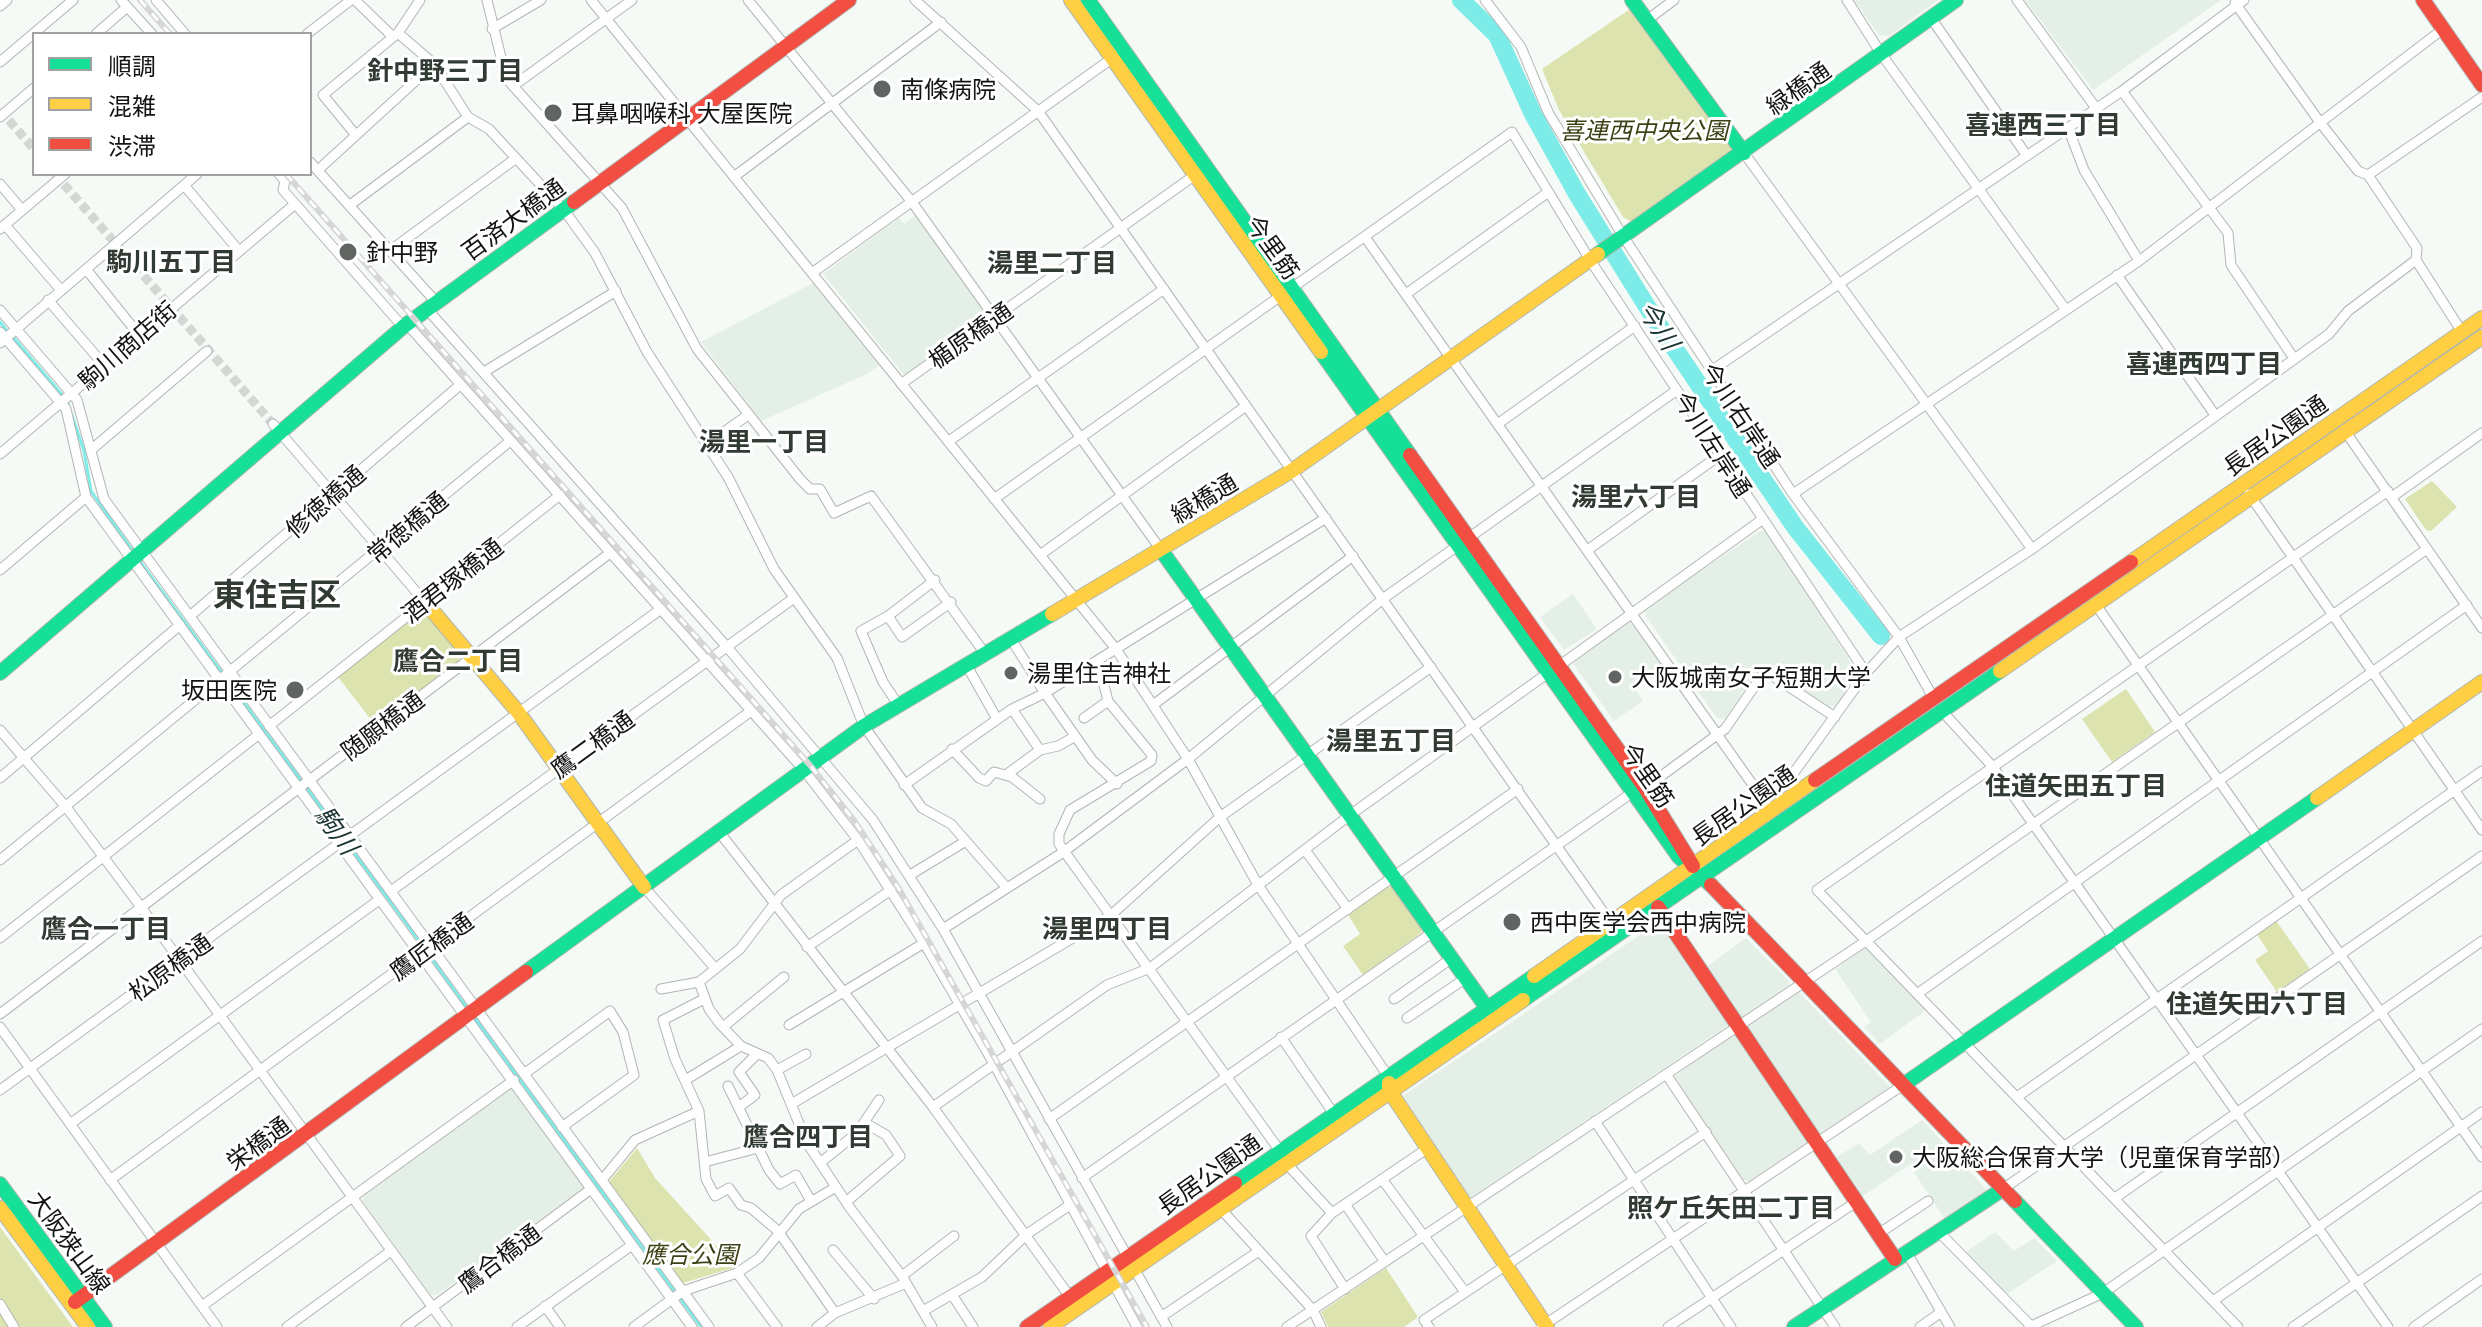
<!DOCTYPE html>
<meta charset="utf-8">
<style>
body{margin:0}
#map{position:relative;width:2482px;height:1327px;overflow:hidden;background:#f5faf6;font-family:Georgia,"Noto Sans JP",serif}
canvas{display:block}
.legend{position:absolute;left:32px;top:32px;width:280px;height:144px;box-sizing:border-box;background:#fff;border:2px solid #a0a1a1;margin:0;padding:10px 14px;list-style:none;font-size:24px;color:#121513}
.legend li{display:flex;align-items:center;gap:16px;height:40px}
.legend b{width:40px;border:2px solid #a0a1a1}
</style>
<div id="map">
<canvas width="2482" height="1327"></canvas>
<ul class="legend">
<li><b style="height:10px;background:#16e098"></b>順調</li>
<li><b style="height:10px;background:#ffcf43"></b>混雑</li>
<li><b style="height:10px;background:#f24e42"></b>渋滞</li>
</ul>
</div>
<script>
const c = document.querySelector('canvas').getContext('2d');
c.lineJoin = 'round';
function fill(path, color) {
  c.fillStyle = color;
  c.fill(path, 'evenodd');
}
function toPath(rows) {
  const path = new Path2D();
  for (const r of rows) {
    path.moveTo(r[0], r[1]);
    for (let i = 2; i < r.length; i += 2) path.lineTo(r[i], r[i + 1]);
  }
  return path;
}
function strokePath(path, color, width, dash) {
  c.strokeStyle = color;
  c.lineWidth = width;
  c.lineCap = dash ? 'butt' : 'round';
  c.setLineDash(dash || []);
  c.stroke(path);
}
function write(font, color, halo, rows, align = 'center') {
  c.font = font + ' Georgia,"Noto Sans JP",serif';
  c.lineWidth = 6;
  c.setLineDash([]);
  c.textBaseline = 'middle';
  c.strokeStyle = halo;
  c.fillStyle = color;
  for (const [text, x, y, turn = 0] of rows) {
    c.save();
    c.translate(x, y);
    c.rotate((+turn || 0) * Math.PI / 180);
    c.textAlign = isNaN(turn) ? turn : align;
    if (halo) c.strokeText(text, 0, 0);
    c.fillText(text, 0, 0);
    c.restore();
  }
}
fill(toPath([
 [1854,0,1938,0,1889,36,1879,35],
 [2025,0,2221,0,2093,90],
 [915,216,987,314,985,321,905,376,823,274,899,218,904,224],
 [813,283,879,365,867,374,761,421,701,342],
 [1760,531,1767,531,1853,666,1855,678,1836,706,1827,707,1766,664,1758,669,1725,719,1717,718,1645,615,1645,608],
 [1573,594,1597,629,1564,650,1540,617],
 [1626,622,1632,624,1663,666,1634,687,1643,701,1614,721,1574,665,1576,657],
 [1659,922,1665,924,1728,1020,1727,1026,1470,1198,1403,1099,1404,1095],
 [1746,938,1789,981,1789,986,1742,1018,1738,1017,1706,967],
 [1867,947,1926,1010,1880,1044,1864,1027,1871,1022,1835,969],
 [1798,991,1890,1087,1820,1134,1816,1133,1748,1029,1748,1025],
 [1734,1033,1738,1034,1807,1136,1807,1143,1749,1181,1743,1180,1674,1077],
 [511,1088,515,1088,584,1187,437,1295,431,1295,363,1202,364,1194],
 [1922,1120,1989,1192,1947,1222,1909,1165,1860,1198,1834,1159,1859,1143,1870,1155],
 [1995,1232,2014,1251,2034,1238,2057,1261,2007,1294,1964,1253]
]), '#e4f0e7');
fill(toPath([
 [1630,9,1735,149,1632,222,1623,217,1559,110,1542,69],
 [2432,481,2457,507,2431,531,2426,530,2405,499],
 [419,613,425,613,460,655,459,663,379,722,372,721,338,677],
 [2126,689,2155,732,2112,762,2082,719],
 [1387,887,1394,887,1422,928,1421,933,1363,975,1343,946,1360,934,1348,915],
 [2275,919,2310,969,2277,992,2255,960,2268,951,2256,933],
 [637,1148,655,1178,736,1267,680,1284,608,1183],
 [0,1227,73,1327,0,1327],
 [1386,1268,1418,1317,1404,1327,1328,1327,1321,1312]
]), '#dde3ae');
strokePath(toPath([
 [0,322,8,332],
 [13,337,63,396],
 [67,401,84,451,91,491,134,553],
 [138,559,342,836],
 [347,843,423,946],
 [427,952,467,1008],
 [474,1017,675,1292],
 [680,1298,701,1327]
]), '#7debe7', 3);
strokePath(toPath([
 [1461,0,1497,35,1533,114,1577,194,1656,321,1795,527,1881,636]
]), '#7debe7', 18);
strokePath(toPath([
 [0,110,34,149],
 [55,174,273,424]
]), '#d3d8d4', 9, [9, 4.5]);
const street = toPath([
 [121,0,152,34],
 [156,0,185,34],
 [355,0,392,36],
 [487,0,506,78,622,208,697,349,800,479,810,489,820,489,834,513,871,496,986,655],
 [591,0,1116,649,1188,759,1258,885,1388,1076],
 [748,0,912,202,1161,550],
 [915,0,1038,111,1611,923],
 [1485,0,1521,47,1548,112,1623,236,1793,494,1899,637,1934,699],
 [1847,0,1882,55,2066,310],
 [2017,0,2096,108],
 [2235,3,2319,121,2358,171,2368,175,2417,248,2416,260,2462,332],
 [0,6,7,0],
 [1931,18,2027,156],
 [1647,20,1674,0],
 [492,29,541,0],
 [398,33,434,64,468,117,489,129,564,210,595,253,647,352,728,477,774,569,837,658,864,726,922,808,951,824,1007,888],
 [96,34,127,7],
 [307,34,351,0],
 [0,62,73,0],
 [513,86,632,0],
 [2122,91,2228,233,2231,265,2293,357],
 [0,117,34,88],
 [2068,128,2084,170,2139,261],
 [355,134,323,95,398,33,420,0],
 [1744,153,2032,549],
 [310,162,436,302],
 [318,170,434,64],
 [279,174,285,181,283,190,403,327],
 [2368,175,2482,97],
 [735,176,941,22],
 [0,184,22,210],
 [184,185,239,251],
 [350,205,468,117],
 [5,225,60,289],
 [0,229,65,174],
 [1365,237,1772,812],
 [391,250,515,159],
 [86,269,139,335],
 [812,273,1114,57],
 [2117,275,2215,415],
 [1406,294,1547,193],
 [48,300,104,365],
 [427,309,727,647,873,820,943,929,1167,1327],
 [0,310,77,400,104,499,709,1327],
 [407,324,803,769,858,840,924,943,994,1064,1137,1327],
 [0,332,66,409,86,497,692,1327],
 [0,343,197,174],
 [1711,371,2122,91,2244,0],
 [484,372,616,291],
 [901,384,1195,175],
 [1499,423,1635,326],
 [273,424,425,602],
 [2345,431,2482,628],
 [949,441,1164,289],
 [707,444,748,415],
 [91,450,207,351],
 [0,454,295,204],
 [1793,494,2139,261,2443,29],
 [2249,494,2482,830],
 [2392,497,2482,433],
 [994,499,1512,132,1590,260,1866,673],
 [1589,549,1720,455],
 [1040,555,1246,406],
 [0,570,86,497],
 [2096,605,2482,1157],
 [190,616,460,385],
 [888,616,902,637,951,602],
 [1011,639,1045,693,1012,709],
 [1093,663,1102,677,1108,701,1152,755,1151,761,1070,810,1059,834,1059,844,1280,1151],
 [967,666,997,719],
 [1559,666,1763,519],
 [1153,705,1353,556],
 [899,706,883,682,861,631,888,616,935,580],
 [1942,711,1993,767,2388,1327],
 [1084,718,1108,701],
 [269,726,560,495],
 [0,730,66,807,141,907,447,1327],
 [952,749,979,778,986,781,994,772,1012,777,1040,799],
 [1006,775,1040,750,1058,746,1074,737],
 [0,778,180,625],
 [1117,784,1092,760,1045,693,1326,518],
 [904,785,1012,709,1040,750],
 [1645,788,1725,729,1765,671,1835,717],
 [1799,793,1790,778,1866,673,1899,637,2032,549,2329,334,2348,311,2416,260],
 [720,833,933,1107,1070,1297],
 [1305,850,1348,909],
 [0,860,509,442],
 [910,875,966,841],
 [644,887,714,967],
 [391,891,794,598],
 [943,929,1062,853,1188,759,1384,598,1677,390],
 [0,938,258,735],
 [807,947,891,890],
 [699,982,709,1009,720,1024,741,1046,768,1058,777,1070,807,1143,850,1208,902,1276,932,1327],
 [661,989,699,982,740,949,781,895,858,840],
 [1917,994,2467,605],
 [704,999,663,1020,675,1059,699,1111,706,1179,715,1196,729,1188,741,1205,751,1208,778,1231,835,1313,817,1327],
 [1394,999,1452,958],
 [0,1014,610,553],
 [1407,1018,1466,978],
 [789,1025,924,943],
 [0,1027,217,1327],
 [723,1027,784,977],
 [1281,1037,1334,1114],
 [777,1070,806,1054],
 [524,1074,610,1011,623,1032,634,1075,562,1127],
 [1666,1074,1835,1327],
 [687,1079,741,1046],
 [728,1086,769,1170,780,1184,796,1175,811,1201],
 [0,1090,661,609],
 [2017,1097,2482,771],
 [793,1103,1110,916,1220,817,1431,667],
 [740,1106,755,1095,739,1072,757,1054],
 [933,1107,1107,985,1150,968,1350,815,1548,673],
 [1049,1119,1518,789],
 [1595,1121,1731,1327],
 [70,1124,379,900],
 [705,1162,758,1148],
 [820,1163,857,1133,879,1100],
 [1286,1163,1332,1213,1428,1148],
 [1082,1178,1633,792],
 [1382,1179,1465,1292],
 [110,1180,751,711],
 [602,1180,635,1140,699,1111],
 [2003,1189,2482,856],
 [2115,1198,2482,941],
 [846,1202,900,1156,886,1135,865,1123],
 [1345,1204,1385,1262],
 [1220,1208,1313,1310,1321,1327],
 [1332,1213,1311,1236,1345,1289],
 [1939,1232,2031,1326],
 [1878,1234,1928,1201],
 [833,1250,874,1299],
 [1907,1253,1950,1327],
 [737,1273,777,1327],
 [902,1276,954,1236],
 [953,1296,973,1327],
 [2213,1301,2482,1112],
 [0,1304,14,1327],
 [202,1306,514,1080],
 [545,1306,560,1327],
 [923,1311,982,1277,1027,1234,1070,1205],
 [835,1313,906,1283],
 [1161,1317,1259,1251],
 [287,1327,391,1251],
 [406,1327,591,1189],
 [517,1327,632,1245],
 [634,1327,683,1291,737,1273,759,1258,799,1209,836,1187],
 [1287,1327,1866,941,2427,549],
 [1429,1327,1424,1320,1706,1132],
 [1541,1327,1903,1085],
 [1668,1327,1856,1202],
 [1920,1327,1940,1313],
 [2029,1327,2103,1293,2482,1029],
 [2238,1327,1817,890,2388,491],
 [2293,1327,2482,1196],
 [2414,1327,2482,1279]
]);
const fast = toPath([
 [1088,0,1410,455],
 [1632,0,1744,153],
 [1598,254,1956,0],
 [1321,352,1679,857,1711,885],
 [1161,550,1487,1008],
 [0,673,403,327,574,202],
 [526,972,864,726,1052,614],
 [1523,1000,2000,671],
 [1903,1085,2317,798],
 [1235,1183,1534,976],
 [0,1184,105,1327],
 [2015,1201,2136,1327],
 [1794,1327,2003,1189]
]);
const slow = toPath([
 [1071,0,1321,352],
 [2131,562,2482,318],
 [425,602,518,712,644,887],
 [1052,614,1293,470,1598,254],
 [2000,671,2482,337],
 [2317,798,2482,682],
 [1534,976,1815,780],
 [1389,1083,1389,1090,1547,1327],
 [0,1208,88,1327],
 [1050,1327,1523,1000]
]);
const jam = toPath([
 [2423,0,2482,85],
 [574,202,849,0],
 [1410,455,1645,788,1693,866],
 [1815,780,2131,562],
 [1711,885,2015,1201],
 [1658,907,1895,1259],
 [75,1302,526,972],
 [1027,1327,1235,1183]
]);
strokePath(street, '#b1b6b2', 11);
strokePath(fast, '#b1b6b2', 16);
strokePath(slow, '#b1b6b2', 16);
strokePath(jam, '#b1b6b2', 16);
strokePath(street, '#fefefe', 9);
strokePath(fast, '#16e098', 14);
strokePath(slow, '#ffcf43', 14);
strokePath(jam, '#f24e42', 14);
const rail = toPath([
 [140,0,170,34],
 [286,174,809,764,853,819,899,889,1147,1327]
]);
strokePath(rail, '#d5d6d5', 6);
strokePath(rail, '#fff', 3, [9]);
for (const [x, y, r, color] of [
 [882,89,10,"#616562"],
 [553,113,10,"#616562"],
 [348,252,10,"#616562"],
 [1011,673,8,"#616562"],
 [1615,677,8,"#616562"],
 [295,690,10,"#616562"],
 [1512,922,10,"#616562"],
 [1896,1157,8,"#616562"]
]) {
  const dot = new Path2D();
  dot.arc(x, y, r, 0, 2 * Math.PI);
  c.fillStyle = color;
  c.fill(dot);
  strokePath(dot, '#fff', 3);
}
write('24px', '#121513', '#fff', [
 ["緑橋通",1798,88,-35],
 ["百済大橋通",513,219,-36],
 ["今里筋",1273,247,54],
 ["楯原橋通",970,335,-35],
 ["駒川商店街",127,345,-41],
 ["今川右岸通",1741,415,56],
 ["長居公園通",2275,435,-35],
 ["今川左岸通",1713,444,57],
 ["緑橋通",1204,498,-31],
 ["修徳橋通",325,501,-41],
 ["常徳橋通",407,527,-40],
 ["酒君塚橋通",452,580,-38],
 ["随願橋通",382,725,-37],
 ["鷹二橋通",592,744,-36],
 ["今里筋",1648,775,55],
 ["長居公園通",1743,805,-35],
 ["鷹匠橋通",431,946,-36],
 ["松原橋通",170,967,-36],
 ["栄橋通",258,1143,-36],
 ["長居公園通",1209,1174,-35],
 ["大阪狭山線",70,1242,54],
 ["鷹合橋通",499,1258,-37]
]);
write('24px', '#121513', '#fff', [
 ["南條病院",900,89],
 ["耳鼻咽喉科 大屋医院",571,113],
 ["針中野",366,252],
 ["湯里住吉神社",1027,673],
 ["大阪城南女子短期大学",1631,677],
 ["坂田医院",277,690,"right"],
 ["西中医学会西中病院",1530,922],
 ["大阪総合保育大学（児童保育学部）",1912,1157]
], 'left');
write('italic 24px', '#3e4116', '#fff', [
 ["喜連西中央公園",1644,130],
 ["應合公園",690,1254]
]);
write('bold 26px', '#313a33', '#fff', [
 ["針中野三丁目",445,70],
 ["喜連西三丁目",2043,124],
 ["駒川五丁目",171,261],
 ["湯里二丁目",1052,262],
 ["喜連西四丁目",2204,363],
 ["湯里一丁目",764,441],
 ["湯里六丁目",1636,496],
 ["鷹合二丁目",458,660],
 ["湯里五丁目",1391,740],
 ["住道矢田五丁目",2076,785],
 ["鷹合一丁目",106,928],
 ["湯里四丁目",1107,928],
 ["住道矢田六丁目",2257,1003],
 ["鷹合四丁目",808,1136],
 ["照ケ丘矢田二丁目",1731,1207]
]);
write('italic 26px', '#1b3433', '#fff', [
 ["今川",1659,325,57],
 ["駒川",337,830,54]
]);
write('bold 32px', '#313a33', '#fff', [
 ["東住吉区",277,594]
]);
</script>
